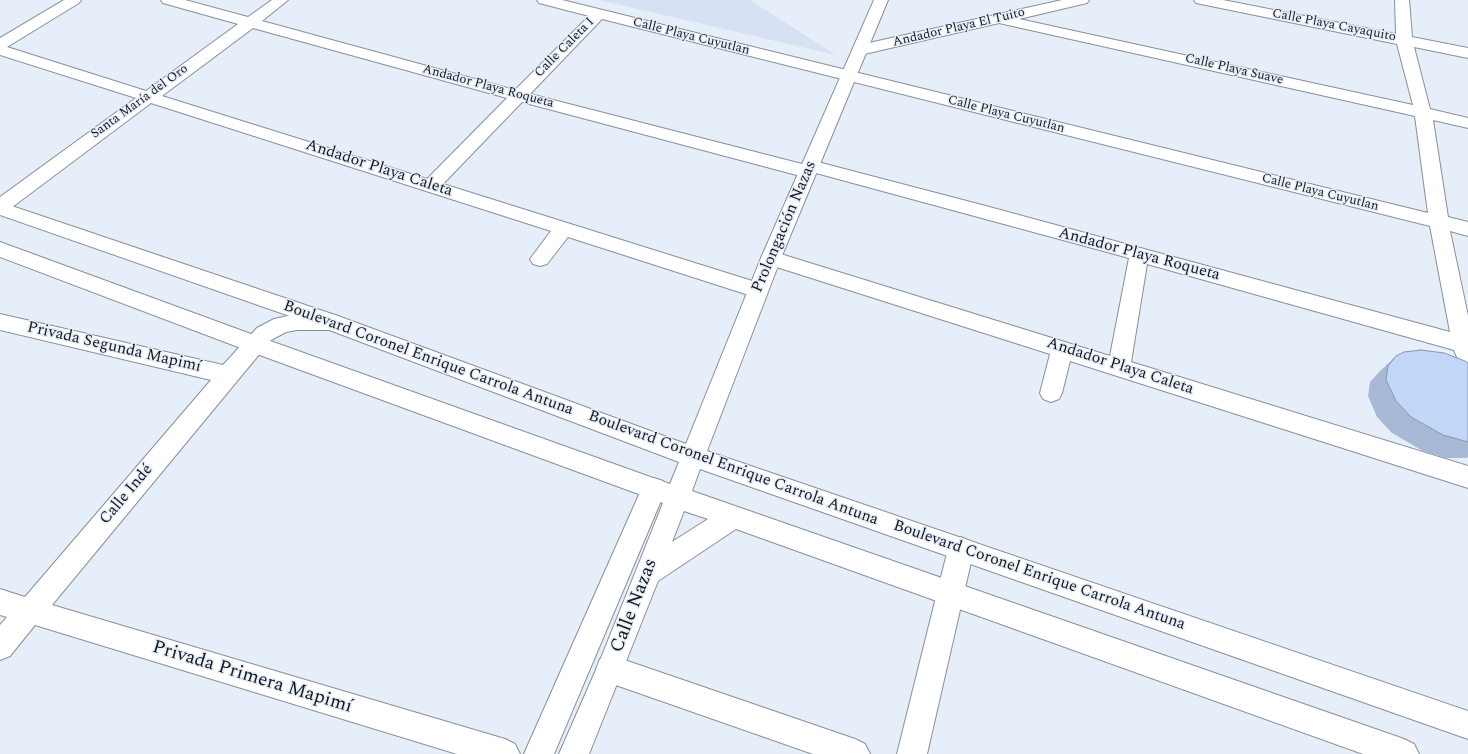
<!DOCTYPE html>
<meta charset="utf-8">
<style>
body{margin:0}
canvas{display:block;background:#e6eef9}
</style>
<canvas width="1468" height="754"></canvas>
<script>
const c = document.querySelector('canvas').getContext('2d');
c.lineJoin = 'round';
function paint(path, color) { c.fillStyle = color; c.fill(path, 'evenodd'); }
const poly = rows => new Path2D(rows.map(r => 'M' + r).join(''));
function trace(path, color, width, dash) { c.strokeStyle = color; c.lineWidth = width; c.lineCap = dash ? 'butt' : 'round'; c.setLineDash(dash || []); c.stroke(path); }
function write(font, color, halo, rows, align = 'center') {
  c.font = font + ' Spectral,serif'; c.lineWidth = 3; c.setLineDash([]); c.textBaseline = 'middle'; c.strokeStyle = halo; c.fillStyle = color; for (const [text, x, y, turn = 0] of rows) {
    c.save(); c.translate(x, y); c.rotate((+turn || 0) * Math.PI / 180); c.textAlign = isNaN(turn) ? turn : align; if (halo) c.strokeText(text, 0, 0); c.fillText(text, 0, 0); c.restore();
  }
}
paint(poly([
 [599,0,750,0,836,55]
]), '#d6e1f3');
const minor = poly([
 [64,0,81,0,79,3,7,47,146,91,238,24,163,3,161,0,185,0,248,17,272,0,288,0,262,21,515,90,589,16,539,3,537,0,562,0,1428,213,1415,116,999,23,860,55,854,53,852,50,854,47,860,45,1062,0,1089,0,1087,3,1019,19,1413,105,1397,44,1201,4,1196,3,1194,0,1223,0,1396,34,1395,0,1409,0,1412,37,1468,48,1468,58,1414,47,1430,109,1468,118,1468,128,1433,120,1448,217,1468,222,1468,236,1450,231,1468,316,1468,364,1459,362,1454,350,1147,264,1131,362,1468,466,1468,488,1070,361,1062,393,1059,399,1051,402,1043,399,1040,393,1050,354,764,263,761,258,764,253,771,251,1110,356,1129,258,816,173,814,176,808,178,522,102,443,184,765,285,768,290,765,295,758,298,568,237,547,264,540,266,533,264,530,259,551,231,151,103,7,211,0,212,0,197,136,98,0,55,0,38,64,0],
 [602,19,1430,226,1450,332,982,205,810,160,804,162,802,164,530,94,602,19],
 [253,28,507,98,427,179,162,96,253,28],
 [0,314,223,365,257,328,274,319,297,314,331,314,338,316,341,322,338,328,331,330,297,330,286,332,271,340,52,605,505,739,515,744,520,754,457,754,35,625,10,656,0,660,0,625,7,617,0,615,0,589,25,597,211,380,0,330,0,314],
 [654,478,663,481,666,489,554,754,524,754,645,481,654,478],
 [961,537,970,541,974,549,927,754,897,754,948,549,952,541,961,537],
 [610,655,855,739,865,744,870,754,813,754,610,683,600,679,596,669,600,659,610,655]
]);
const major = poly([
 [874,0,888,0,781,258,707,451,1468,711,1468,739,700,469,692,491,1404,739,1414,744,1419,754,1363,754,736,529,658,581,589,754,559,754,599,663,663,503,246,350,0,257,0,242,262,338,670,484,679,462,324,328,0,215,0,202,338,316,686,444,761,258,874,0],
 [684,511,708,519,672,542,684,511]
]);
trace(minor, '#89909a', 2);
trace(major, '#89909a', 2);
paint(minor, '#fff');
paint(major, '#fff');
paint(poly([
 [1396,356,1468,363,1468,457,1466,458,1445,458,1423,451,1392,433,1377,417,1368,396,1370,382,1379,372]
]), '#a7b9d4');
const building = poly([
 [1421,350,1444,353,1465,361,1468,363,1468,442,1443,435,1411,417,1396,401,1386,380,1388,366,1396,356,1404,352,1421,350]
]);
paint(building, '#c2d7f7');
trace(building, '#8896ad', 1);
write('13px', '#15181c', '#e6eef9', [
 ["Calle Playa Cayaquito",1334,26,11],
 ["Andador Playa El Tuito",959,28,-13],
 ["Calle Playa Cuyutlan",691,37,14],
 ["Calle Caleta I",565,48,-45],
 ["Calle Playa Suave",1234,70,13],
 ["Andador Playa Roqueta",488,87,15],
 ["Santa María del Oro",140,102,-36],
 ["Calle Playa Cuyutlan",1006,115,14],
 ["Calle Playa Cuyutlan",1320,193,14]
]);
write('16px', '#15181c', '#e6eef9', [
 ["Andador Playa Caleta",379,169,18],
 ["Prolongación Nazas",785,227,-67],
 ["Andador Playa Roqueta",1139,255,15],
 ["Privada Segunda Mapimí",114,348,13],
 ["Boulevard Coronel Enrique Carrola Antuna",428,359,20],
 ["Andador Playa Caleta",1120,367,18],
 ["Boulevard Coronel Enrique Carrola Antuna",733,469,20],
 ["Calle Indé",127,495,-50],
 ["Boulevard Coronel Enrique Carrola Antuna",1039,576,19]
]);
write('19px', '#15181c', '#e6eef9', [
 ["Calle Nazas",635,606,-69],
 ["Privada Primera Mapimí",252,678,17]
]);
</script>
